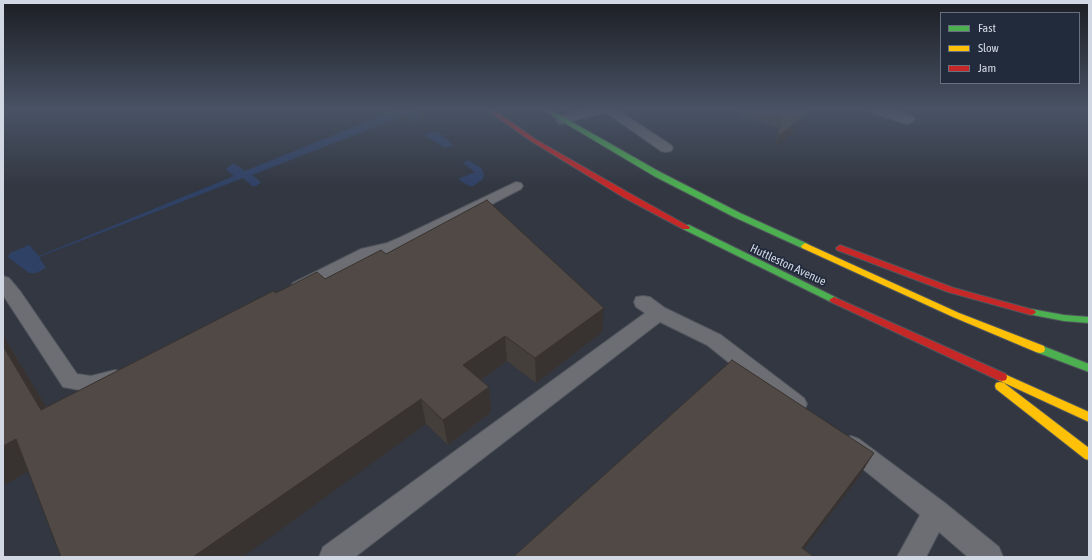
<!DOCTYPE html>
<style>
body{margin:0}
#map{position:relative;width:1092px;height:560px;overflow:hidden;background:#323741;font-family:"Asap Condensed",sans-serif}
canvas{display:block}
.frame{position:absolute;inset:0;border:4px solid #d2d8e3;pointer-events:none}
.legend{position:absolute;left:940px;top:12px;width:140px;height:72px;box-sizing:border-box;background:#222b3c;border:1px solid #68707f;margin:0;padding:5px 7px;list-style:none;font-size:12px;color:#d2d8e3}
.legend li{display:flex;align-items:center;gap:8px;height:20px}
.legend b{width:20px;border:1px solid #68707f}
</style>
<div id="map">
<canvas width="1092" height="560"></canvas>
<div class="frame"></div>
<ul class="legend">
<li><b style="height:5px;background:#4caf50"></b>Fast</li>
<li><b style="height:5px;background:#ffc107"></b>Slow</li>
<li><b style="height:5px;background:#c62828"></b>Jam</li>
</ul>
</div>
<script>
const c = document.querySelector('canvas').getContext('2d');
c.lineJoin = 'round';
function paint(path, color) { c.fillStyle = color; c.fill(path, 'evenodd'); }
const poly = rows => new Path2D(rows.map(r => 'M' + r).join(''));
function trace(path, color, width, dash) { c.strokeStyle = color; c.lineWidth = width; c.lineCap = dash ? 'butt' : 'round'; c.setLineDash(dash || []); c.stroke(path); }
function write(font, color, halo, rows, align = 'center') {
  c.font = font + ' "Asap Condensed",sans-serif'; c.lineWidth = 3.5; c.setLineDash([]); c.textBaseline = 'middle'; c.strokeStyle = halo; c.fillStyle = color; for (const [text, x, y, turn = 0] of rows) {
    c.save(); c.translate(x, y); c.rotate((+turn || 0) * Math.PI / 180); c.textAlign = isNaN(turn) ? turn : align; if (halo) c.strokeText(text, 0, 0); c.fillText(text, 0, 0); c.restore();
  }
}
paint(poly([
 [395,110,412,110,421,119,415,121,406,115,252,175,261,182,257,186,252,186,243,178,39,257,46,268,36,273,29,273,8,257,10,253,29,245,39,256,234,176,226,169,232,164,235,164,245,171],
 [429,132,438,132,452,144,452,146,445,148,424,135],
 [467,161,470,161,481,168,484,173,483,179,473,186,469,186,458,179,475,172,463,163]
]), '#304166');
const lane = poly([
 [583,110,618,110,671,145,673,148,671,151,666,152,661,151,604,111,602,113,562,124,558,123,556,120,558,117,583,110],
 [516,182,521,183,523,186,521,189,413,245,398,251,373,257,305,291,299,293,293,291,290,287,293,283,361,249,387,243,401,237,516,182],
 [3,276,9,278,20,291,77,374,91,376,115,370,123,372,126,378,123,384,91,392,63,387,3,295,3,276],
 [643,296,650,297,665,308,721,335,804,398,807,404,804,410,796,413,788,410,707,345,660,322,355,557,319,557,323,547,645,313,636,307,634,302,636,297,643,296],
 [851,436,859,439,945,503,999,547,1003,557,968,557,939,532,926,557,897,557,920,515,843,453,839,446,843,439,851,436]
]);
const street = poly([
 [870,110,894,110,912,116,915,119,912,122,907,124,872,113,870,110]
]);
const fast = poly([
 [543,110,551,110,660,172,740,213,808,244,809,246,805,249,802,248,734,217,654,176,543,110],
 [683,225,689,225,837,298,839,300,837,302,831,302,683,229,682,227,683,225],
 [1031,309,1064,315,1089,317,1089,323,1064,321,1028,314,1026,312,1028,310,1031,309],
 [1040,345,1089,364,1089,372,1036,352,1035,349,1036,346,1040,345]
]);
const slow = poly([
 [805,243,959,313,1044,346,1045,349,1044,352,1040,353,1036,352,953,317,802,248,801,246,805,243],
 [1002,373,1089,412,1089,422,998,380,997,377,998,374,1002,373],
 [1000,382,1004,383,1089,448,1089,460,1085,459,996,389,995,386,996,383,1000,382]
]);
const jam = poly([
 [487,110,494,110,535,139,629,193,690,227,689,229,683,229,623,197,531,141,487,110],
 [840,245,954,288,1034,310,1036,312,1034,314,1031,315,948,292,837,250,836,248,840,245],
 [834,297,1006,374,1007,377,1006,380,1002,381,998,380,831,302,829,300,834,297]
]);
trace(lane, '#50555d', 2);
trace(street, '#50555d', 2);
trace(fast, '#50555d', 2);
trace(slow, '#50555d', 2);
trace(jam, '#50555d', 2);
paint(lane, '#6d6e73');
paint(street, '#6d6e73');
paint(fast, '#4caf50');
paint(slow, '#ffc107');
paint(jam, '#c62828');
paint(poly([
 [738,110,819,110,775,148,778,128,737,115],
 [386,254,602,332,536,383,507,361,480,380,489,387,491,412,448,445,426,424,28,471,3,486,3,335,46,407,276,293,325,279]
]), '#453f3b');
paint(poly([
 [810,110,819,110,775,148,778,137],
 [604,308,602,332,536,383,535,358],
 [3,335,63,435,41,410,3,346],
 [505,336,507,361,466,390,463,365],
 [489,387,491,412,448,445,443,420],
 [421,399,426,424,243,557,193,557],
 [16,439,40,464,3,486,3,446],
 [874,453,859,477,798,557,802,548]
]), '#383330');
const building = poly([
 [759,110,810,110,778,137,781,117,759,110],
 [487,200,604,308,535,358,505,336,463,365,489,387,443,420,421,399,193,557,61,557,16,439,3,446,3,346,41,410,273,291,276,293,317,272,325,279,381,250,386,254,487,200],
 [732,360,874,453,802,548,814,557,513,557,732,360]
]);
paint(building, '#504945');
trace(building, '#383330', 1);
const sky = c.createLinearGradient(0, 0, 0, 189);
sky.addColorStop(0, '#1c1e24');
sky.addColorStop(0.58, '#495365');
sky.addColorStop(1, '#49536500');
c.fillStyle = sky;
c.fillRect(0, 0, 1092, 189);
write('12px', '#d2d8e3', '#222b3c', [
 ["Huttleston Avenue",788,265,25]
]);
</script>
